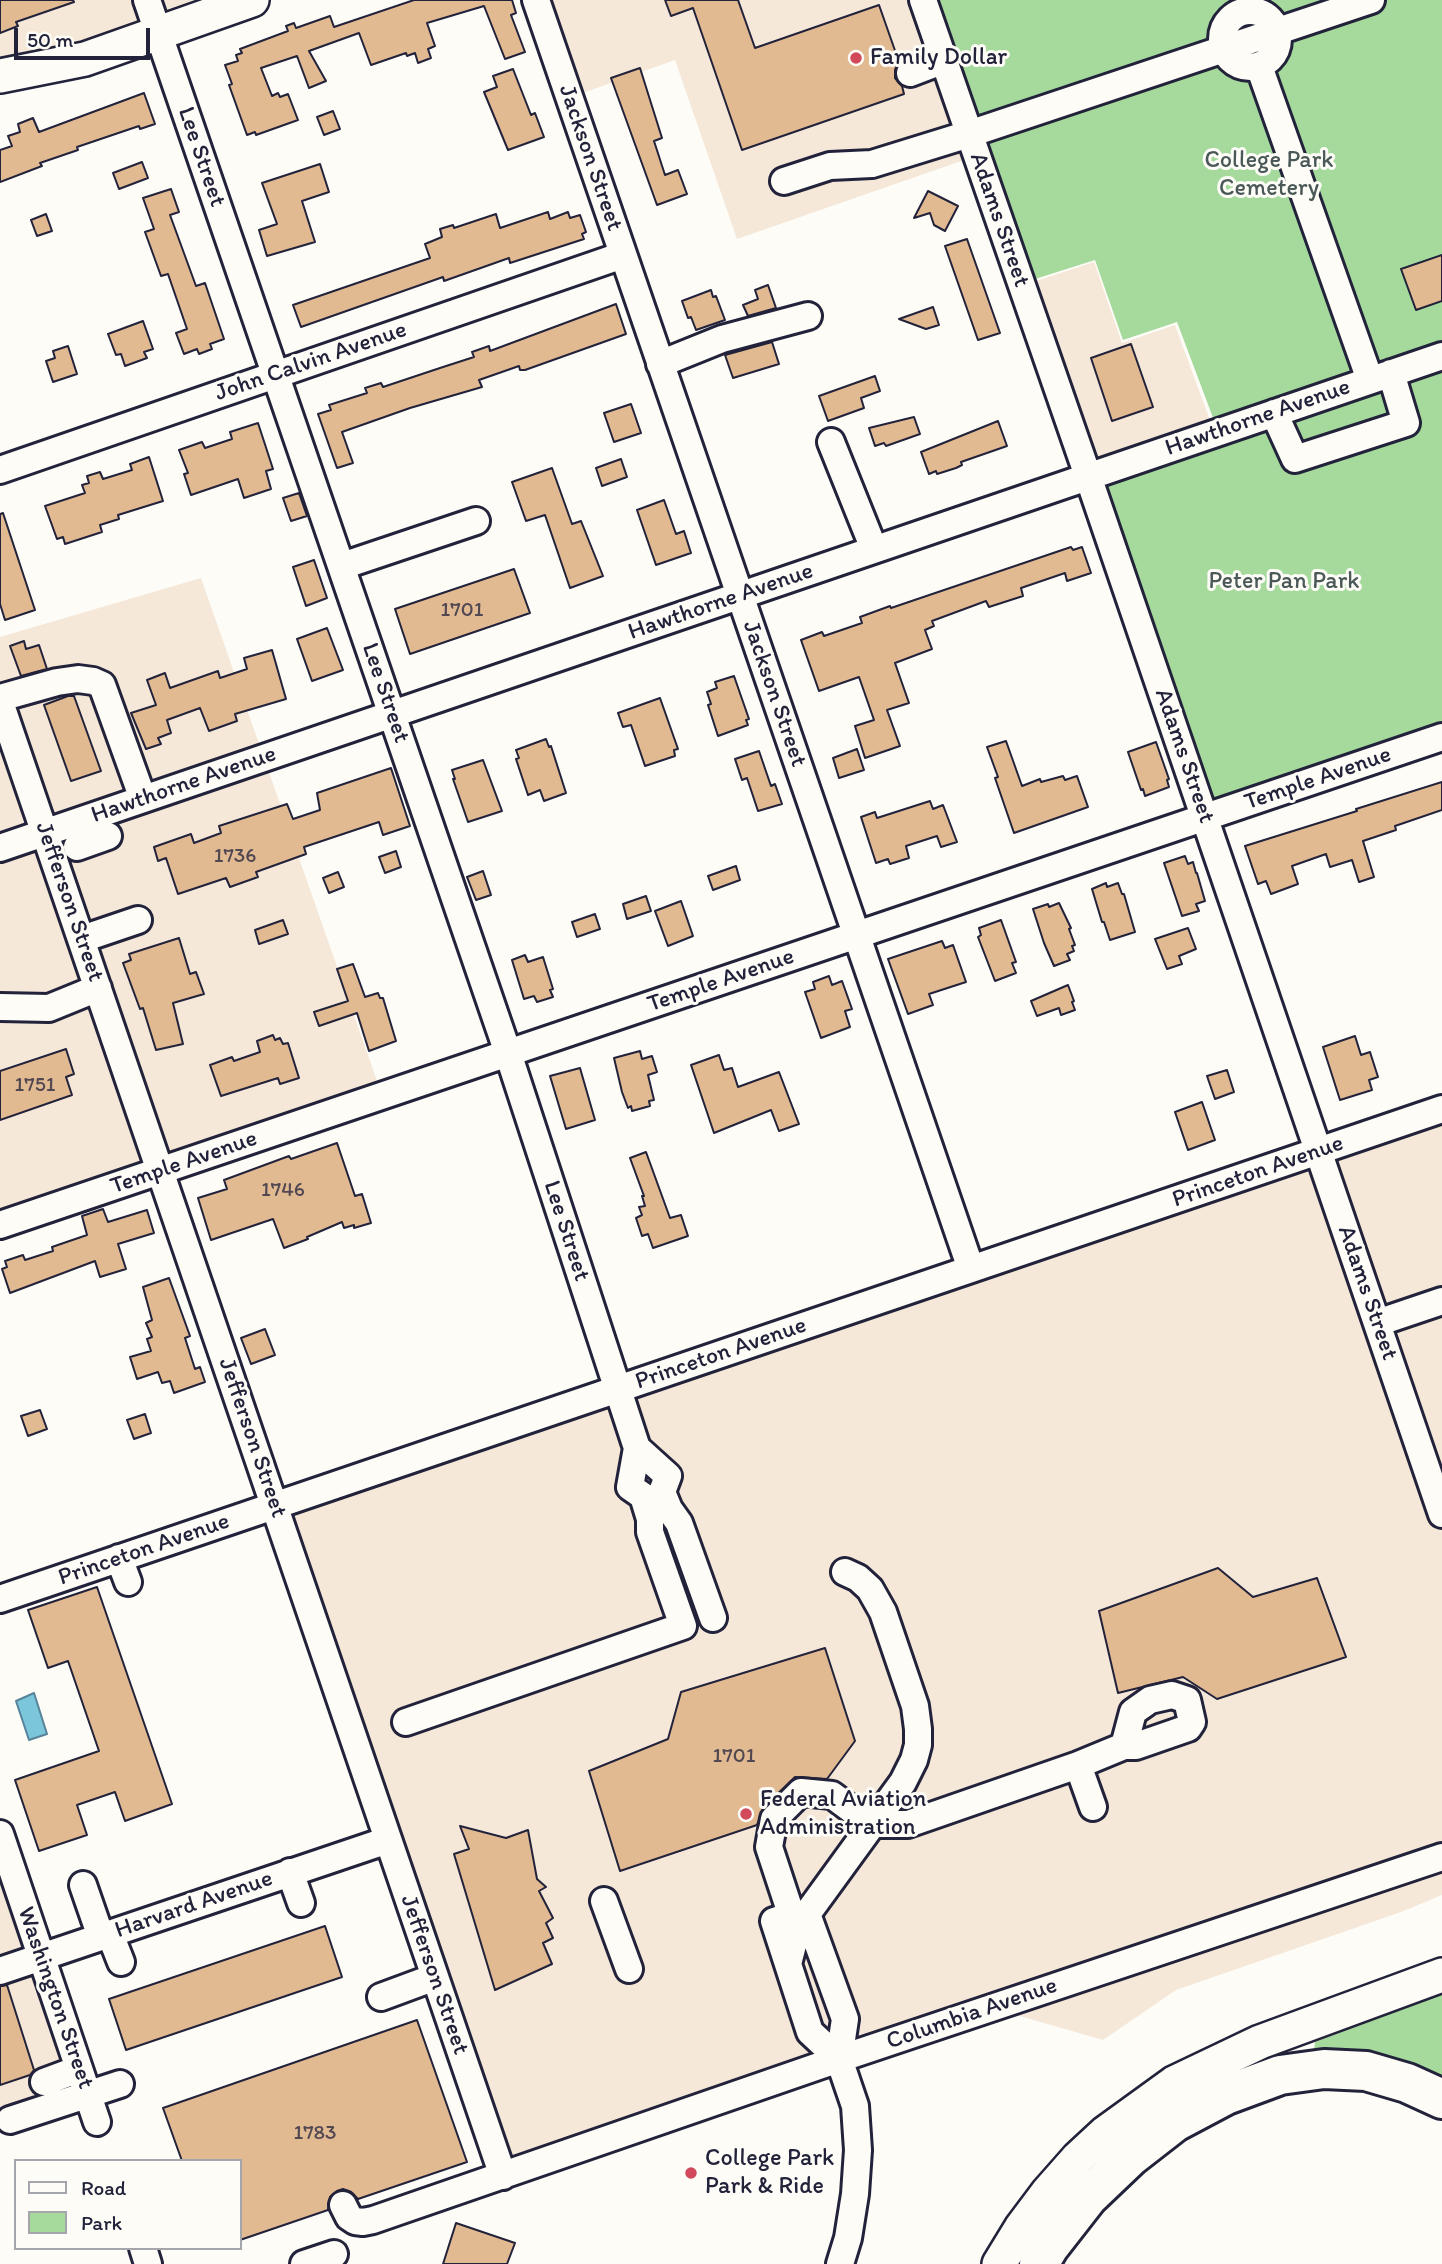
<!DOCTYPE html>
<style>
body{margin:0}
#map{position:relative;width:1442px;height:2264px;overflow:hidden;background:#fdfcf7;font-family:Itim,sans-serif}
canvas{display:block}
.legend{position:absolute;left:14px;top:2159px;width:228px;height:91px;box-sizing:border-box;background:#fdfcf7;border:2px solid #a5a5ac;margin:0;padding:9px 12px;list-style:none;font-size:21px;color:#22223b}
.legend li{display:flex;align-items:center;gap:14px;height:35px}
.legend b{width:35px;border:2px solid #a5a5ac}
.scale{position:absolute;left:14px;top:28px;width:136px;height:32px;box-sizing:border-box;border:4px solid #22223b;border-top:0;padding-left:9px;font-size:21px;line-height:24px;white-space:nowrap;color:#22223b;-webkit-text-stroke:5px #fdfcf7;paint-order:stroke}
</style>
<div id="map">
<canvas width="1442" height="2264"></canvas>
<ul class="legend">
<li><b style="height:9px;background:#fdfcf7"></b>Road</li>
<li><b style="height:19px;background:#a6da9d"></b>Park</li>
</ul>
<div class="scale">50 m</div>
</div>
<script>
const c = document.querySelector('canvas').getContext('2d');
c.lineJoin = 'round';
function paint(path, color) { c.fillStyle = color; c.fill(path, 'evenodd'); }
const poly = rows => new Path2D(rows.map(r => 'M' + r).join(''));
function trace(path, color, width, dash) { c.strokeStyle = color; c.lineWidth = width; c.lineCap = dash ? 'butt' : 'round'; c.setLineDash(dash || []); c.stroke(path); }
function write(font, color, halo, rows, align = 'center') {
  c.font = font + ' Itim,sans-serif'; c.lineWidth = 6; c.setLineDash([]); c.textBaseline = 'middle'; c.strokeStyle = halo; c.fillStyle = color; for (const [text, x, y, turn = 0] of rows) {
    c.save(); c.translate(x, y); c.rotate((+turn || 0) * Math.PI / 180); c.textAlign = isNaN(turn) ? turn : align; if (halo) c.strokeText(text, 0, 0); c.fillText(text, 0, 0); c.restore();
  }
}
paint(poly([
 [0,0,221,0,48,60,0,62],
 [546,0,915,0,967,159,737,239,675,60,577,95],
 [1094,262,1122,343,1175,325,1211,423,1080,476,1015,288],
 [201,578,383,1098,0,1231,0,637],
 [1442,1122,1442,1895,1401,1912,1176,1990,1103,2040,964,2000,503,2173,286,1513],
 [0,1862,70,2096,0,2127]
]), '#f5e8d9');
paint(poly([
 [935,0,1442,0,1442,345,1215,423,1177,322,1123,340,1095,260,1032,280],
 [1442,359,1442,734,1202,825,1080,476],
 [1442,1993,1442,2089,1300,2057,1314,2051,1315,2042]
]), '#a6da9d');
const water = poly([
 [34,1693,47,1734,29,1740,16,1701,34,1693]
]);
paint(water, '#7bc6db');
trace(water, '#57849b', 2);
const building = poly([
 [0,0,73,0,74,2,16,22,18,26,0,33,0,0],
 [414,0,512,0,516,13,511,15,525,52,505,59,484,6,427,23,435,46,428,49,431,58,418,63,415,53,407,56,406,53,371,65,359,33,309,51,326,81,309,88,297,56,261,68,272,96,278,93,280,97,288,94,298,120,256,135,255,132,247,135,229,85,232,84,225,65,238,61,236,55,242,53,240,49,288,31,286,26,294,23,296,28,330,16,334,27,414,0],
 [665,0,738,0,755,48,879,5,899,62,895,70,895,78,902,86,904,94,742,150,693,8,671,16,665,0],
 [640,68,662,138,654,141,665,175,678,170,687,194,657,205,611,78,640,68],
 [513,69,531,115,535,113,544,137,508,150,484,92,497,87,493,76,513,69],
 [144,93,155,124,140,129,139,126,77,147,78,150,40,163,42,166,0,182,0,150,12,146,8,136,20,132,18,124,33,118,39,132,144,93],
 [333,111,340,129,324,135,317,117,333,111],
 [142,162,148,178,119,189,113,173,142,162],
 [320,164,329,192,302,201,315,242,267,256,259,230,277,224,262,183,320,164],
 [171,189,179,212,170,215,196,286,205,283,224,339,210,344,212,349,199,354,197,349,184,354,176,333,187,329,168,274,161,276,145,232,154,229,143,198,171,189],
 [928,191,958,206,945,231,934,225,930,213,914,218,928,191],
 [548,212,550,219,568,212,570,218,580,215,586,232,582,234,584,239,510,263,509,258,444,281,443,277,301,327,293,305,430,258,425,244,442,237,440,229,453,225,454,228,496,214,500,228,548,212],
 [46,214,52,231,37,236,31,220,46,214],
 [967,239,1000,333,978,340,945,246,967,239],
 [1442,255,1442,301,1416,310,1401,269,1442,255],
 [768,285,776,308,748,316,743,305,758,299,755,290,768,285],
 [711,290,713,297,716,296,725,320,696,330,691,317,688,318,682,301,711,290],
 [616,304,626,334,525,370,520,370,519,366,479,380,482,387,410,408,342,432,353,463,337,468,318,414,331,410,329,405,367,393,365,388,381,383,383,387,440,368,474,357,472,352,489,346,490,351,616,304],
 [933,307,939,325,926,329,899,319,933,307],
 [143,321,153,349,144,352,147,358,125,366,121,354,116,355,108,334,143,321],
 [772,342,779,364,733,378,725,355,772,342],
 [1131,344,1153,407,1112,421,1091,358,1131,344],
 [68,346,77,374,53,382,46,361,55,358,53,351,68,346],
 [875,376,880,391,861,398,864,408,828,421,819,396,875,376],
 [631,404,641,433,614,442,604,413,631,404],
 [914,417,920,434,886,446,884,443,875,446,869,428,914,417],
 [998,421,1007,446,961,462,962,465,956,468,937,474,936,471,929,474,921,452,998,421],
 [258,423,273,469,266,471,271,489,244,498,238,479,191,495,184,474,188,473,179,450,202,442,205,448,232,439,230,432,258,423],
 [149,457,163,501,118,515,119,519,100,525,102,532,65,544,63,537,57,539,45,506,85,493,82,485,89,483,87,476,100,472,103,479,132,470,130,464,149,457],
 [621,459,627,477,602,486,596,468,621,459],
 [552,468,572,524,581,521,603,576,570,588,545,515,526,521,512,482,552,468],
 [299,493,307,516,291,521,283,498,299,493],
 [664,500,676,534,684,531,691,553,656,565,637,510,664,500],
 [3,513,35,610,5,620,0,604,0,514,3,513],
 [1071,547,1073,550,1082,547,1091,573,1067,581,1065,573,1021,588,1023,596,989,607,986,601,932,621,934,626,925,630,932,649,895,663,909,703,887,710,900,746,865,758,855,726,874,720,859,677,819,691,801,640,822,632,824,636,862,623,860,617,890,606,891,608,1071,547],
 [314,560,327,598,306,606,293,567,314,560],
 [514,569,530,613,410,654,395,609,514,569],
 [327,628,343,670,312,681,297,639,327,628],
 [24,641,26,649,39,645,47,669,21,676,10,646,24,641],
 [272,650,286,699,235,714,237,721,209,731,200,708,167,720,171,733,158,738,161,744,146,749,131,713,156,705,147,680,165,673,170,688,218,671,220,678,247,669,244,658,272,650],
 [734,676,749,719,746,720,748,725,718,736,708,705,711,704,707,692,717,688,715,682,734,676],
 [68,696,74,696,101,771,71,781,44,705,68,696],
 [660,698,678,749,674,750,675,756,645,766,631,725,623,727,618,713,660,698],
 [546,739,549,747,551,746,566,793,544,801,540,790,528,795,516,759,519,758,516,750,546,739],
 [1006,741,1022,786,1040,779,1041,782,1063,776,1065,780,1077,776,1088,807,1014,833,995,778,998,777,987,747,1006,741],
 [1156,742,1169,779,1167,780,1169,787,1145,796,1143,789,1141,790,1128,752,1156,742],
 [857,749,864,770,839,778,833,758,857,749],
 [759,751,771,786,775,784,782,804,758,811,747,778,742,780,735,759,759,751],
 [483,760,502,811,468,822,453,779,455,779,452,770,483,760],
 [391,768,410,826,383,835,379,822,304,847,306,854,256,872,258,877,230,887,226,878,178,894,166,858,158,861,154,847,191,834,194,843,221,833,219,826,287,804,293,819,320,810,317,793,391,768],
 [1442,782,1442,810,1395,826,1396,830,1363,841,1374,877,1359,882,1352,860,1330,867,1326,854,1292,866,1298,884,1271,894,1266,881,1258,884,1245,846,1357,811,1356,809,1442,782],
 [930,801,933,809,943,805,957,842,941,847,937,836,906,846,909,858,890,864,888,859,876,863,861,817,875,812,877,818,930,801],
 [396,851,401,867,385,873,379,857,396,851],
 [1185,856,1188,864,1193,862,1196,873,1197,873,1205,901,1196,904,1199,911,1182,916,1164,863,1185,856],
 [736,866,740,880,713,890,708,876,736,866],
 [483,871,491,895,476,900,467,877,483,871],
 [338,872,344,887,329,893,323,878,338,872],
 [1106,883,1107,887,1118,883,1122,894,1124,894,1135,932,1110,940,1104,922,1102,922,1092,889,1106,883],
 [646,896,651,911,627,919,623,904,646,896],
 [681,901,693,936,668,946,655,911,681,901],
 [1059,903,1071,928,1069,929,1075,945,1072,946,1074,951,1067,954,1070,960,1054,966,1044,943,1033,909,1048,904,1049,907,1059,903],
 [595,914,600,929,577,937,572,922,595,914],
 [283,920,288,934,259,944,255,930,283,920],
 [1001,920,1016,962,1012,963,1016,973,995,981,978,937,981,935,979,928,1001,920],
 [1188,928,1196,949,1179,956,1182,964,1167,969,1155,939,1188,928],
 [179,938,190,974,196,972,204,994,173,1003,183,1044,156,1050,143,1008,140,1009,123,963,131,960,129,954,179,938],
 [942,941,945,948,953,945,966,982,929,994,933,1005,908,1014,888,959,942,941],
 [525,955,528,962,543,957,553,989,550,990,553,997,537,1002,534,996,524,999,512,960,525,955],
 [353,964,365,997,378,993,380,998,383,998,396,1041,369,1051,357,1013,319,1026,314,1012,348,1001,337,969,353,964],
 [829,976,832,985,842,981,852,1009,845,1011,850,1027,821,1038,805,992,815,989,813,982,829,976],
 [1068,985,1074,1001,1072,1002,1075,1010,1061,1015,1059,1008,1037,1016,1031,1001,1068,985],
 [273,1035,275,1040,280,1038,283,1044,288,1043,299,1078,280,1084,278,1078,221,1096,210,1065,232,1057,234,1061,260,1052,257,1041,273,1035],
 [1355,1036,1361,1055,1370,1052,1378,1077,1369,1080,1372,1090,1340,1100,1323,1047,1355,1036],
 [66,1049,74,1074,66,1077,72,1095,0,1120,0,1071,66,1049],
 [640,1051,642,1059,652,1056,657,1072,648,1075,654,1100,649,1101,650,1106,632,1111,631,1106,628,1108,622,1092,614,1058,640,1051],
 [719,1055,724,1070,732,1068,738,1087,779,1072,799,1124,779,1131,771,1110,714,1133,691,1065,719,1055],
 [580,1068,595,1120,566,1129,550,1076,580,1068],
 [1227,1070,1234,1092,1215,1099,1207,1076,1227,1070],
 [1202,1102,1215,1140,1188,1150,1175,1112,1202,1102],
 [337,1143,355,1196,362,1194,371,1223,354,1228,354,1225,344,1228,342,1222,307,1237,308,1239,284,1248,273,1219,211,1240,198,1198,227,1189,224,1180,289,1156,291,1159,337,1143],
 [646,1152,670,1218,681,1215,688,1236,653,1248,648,1234,642,1236,636,1218,642,1215,639,1207,645,1206,642,1196,644,1196,630,1158,646,1152],
 [103,1209,108,1222,147,1210,154,1233,118,1244,126,1269,100,1277,95,1261,10,1293,2,1269,7,1267,5,1261,23,1255,25,1260,53,1251,52,1247,87,1235,82,1216,103,1209],
 [169,1278,190,1336,185,1338,195,1369,200,1367,205,1382,174,1393,170,1381,162,1383,158,1372,137,1379,130,1357,151,1351,147,1339,152,1337,146,1323,152,1320,143,1287,169,1278],
 [265,1329,275,1355,251,1364,241,1338,265,1329],
 [40,1410,47,1429,28,1436,21,1416,40,1410],
 [145,1414,151,1433,134,1439,127,1420,145,1414],
 [1218,1568,1253,1597,1317,1578,1346,1657,1217,1699,1183,1677,1118,1693,1099,1611,1218,1568],
 [97,1587,172,1804,125,1821,115,1792,77,1805,87,1835,39,1851,15,1780,99,1751,68,1661,48,1668,28,1610,97,1587],
 [825,1648,855,1741,827,1779,795,1777,763,1808,757,1825,620,1871,589,1771,668,1739,681,1692,825,1648],
 [460,1826,506,1838,528,1830,537,1879,546,1887,539,1891,553,1918,546,1923,553,1938,543,1943,552,1964,495,1990,454,1854,469,1849,460,1826],
 [325,1926,342,1977,126,2050,109,1999,325,1926],
 [7,1985,34,2070,30,2075,0,2085,0,1986,7,1985],
 [417,2020,467,2162,358,2199,351,2192,343,2189,337,2191,330,2197,328,2210,240,2240,240,2161,182,2161,163,2108,417,2020],
 [456,2223,515,2243,507,2264,443,2264,456,2223]
]);
paint(building, '#e1ba92');
trace(building, '#22223b', 2);
const minor = poly([
 [147,0,508,1053,637,1448,668,1476,662,1492,669,1509,679,1523,713,1618],
 [536,0,971,1269],
 [923,0,1088,476,1442,1514],
 '1222 39a28 28 0 1 1 56 0a28 28 0 1 1-56 0Z',
 [1259,66,1370,380],
 [910,73,944,60],
 [784,181,830,166,872,164,969,134,1371,0],
 [660,364,722,339,808,316],
 [1274,413,1295,459,1406,423,1391,373],
 [831,442,874,549],
 [0,470,623,255],
 [342,566,476,521],
 [0,698,57,682,78,679,93,681,102,685,143,799],
 [0,702,503,2176],
 [77,847,108,836],
 [0,848,1442,356],
 [82,939,138,920],
 [0,1007,49,1008,98,988],
 [0,1225,1442,737],
 [1377,1323,1442,1301],
 [119,1558,128,1582],
 [0,1599,1442,1109],
 [406,1722,683,1626,650,1532,650,1519,643,1496,630,1487,637,1448],
 [1078,1765,1093,1807],
 [0,1834,97,2122],
 [290,1872,301,1903],
 [83,1885,101,1937],
 [604,1901,629,1969],
 [807,1914,845,2019,839,2059,855,2106,858,2150,855,2194,848,2238,840,2264],
 [807,1914,792,1915,774,1921,810,2032,839,2059],
 [797,1932,769,1847,774,1819,801,1792,832,1795,871,1824,908,1824,1078,1765,1124,1746,1133,1712,1150,1700,1172,1695,1187,1700,1192,1722,1188,1728,1136,1746,1124,1746],
 [110,1934,121,1962],
 [788,1964,794,1941,807,1914,903,1782,914,1760,918,1745,918,1729,915,1706,883,1612,870,1589,858,1578,845,1572],
 [0,1971,388,1840],
 [381,1997,435,1977],
 [44,2082,79,2069],
 [10,2120,120,2084],
 [343,2205,349,2217,355,2221,363,2222,373,2220,839,2059,1442,1857],
 [143,2248,148,2264],
 [304,2264,334,2254]
]);
const major = poly([
 [0,76,85,59,252,0],
 [999,2264,1021,2228,1048,2192,1078,2158,1105,2133,1174,2083,1260,2042,1442,1975]
]);
const highway = poly([
 [1039,2264,1049,2247,1088,2197,1130,2157,1175,2122,1226,2095,1280,2075,1324,2069,1366,2071,1407,2083,1442,2099]
]);
trace(minor, '#22223b', 32);
trace(major, '#22223b', 38);
trace(highway, '#22223b', 44);
trace(minor, '#fdfcf7', 26);
trace(major, '#fdfcf7', 33);
trace(highway, '#fdfcf7', 38);
for (const [x, y, r, color] of [
 [856,58,7,"#d1495b"],
 [746,1814,7,"#d1495b"],
 [691,2173,7,"#d1495b"]
]) { const dot = new Path2D(); dot.arc(x, y, r, 0, 2 * Math.PI); c.fillStyle = color; c.fill(dot); trace(dot, '#fdfcf7', 2.5); }
write('21px', '#524851', null, [
 ["1701",462,611],
 ["1736",235,857],
 ["1751",35,1086],
 ["1746",283,1191],
 ["1701",734,1757],
 ["1783",315,2134]
]);
write('24px', '#22223b', '#fdfcf7', [
 ["Family Dollar",870,58],
 ["Federal Aviation",760,1800],
 ["Administration",760,1828],
 ["College Park",705,2159],
 ["Park & Ride",705,2187]
], 'left');
write('24px', '#22223b', '#fdfcf7', [
 ["Lee Street",201,157,71],
 ["Jackson Street",590,158,71],
 ["Adams Street",999,220,71],
 ["John Calvin Avenue",311,362,-19],
 ["Hawthorne Avenue",1258,418,-19],
 ["Hawthorne Avenue",721,602,-19],
 ["Lee Street",385,693,71],
 ["Jackson Street",774,694,71],
 ["Adams Street",1184,756,71],
 ["Temple Avenue",1318,779,-19],
 ["Hawthorne Avenue",184,785,-19],
 ["Jefferson Street",69,902,71],
 ["Temple Avenue",721,981,-19],
 ["Temple Avenue",184,1163,-19],
 ["Princeton Avenue",1258,1172,-19],
 ["Lee Street",566,1231,72],
 ["Adams Street",1367,1293,71],
 ["Princeton Avenue",721,1354,-19],
 ["Jefferson Street",252,1438,71],
 ["Princeton Avenue",144,1550,-19],
 ["Harvard Avenue",194,1905,-19],
 ["Jefferson Street",434,1975,71],
 ["Washington Street",55,1998,71],
 ["Columbia Avenue",972,2014,-19]
]);
write('24px', '#4a5958', '#fdfcf7', [
 ["College Park",1269,161],
 ["Cemetery",1269,189],
 ["Peter Pan Park",1284,582]
]);
</script>
